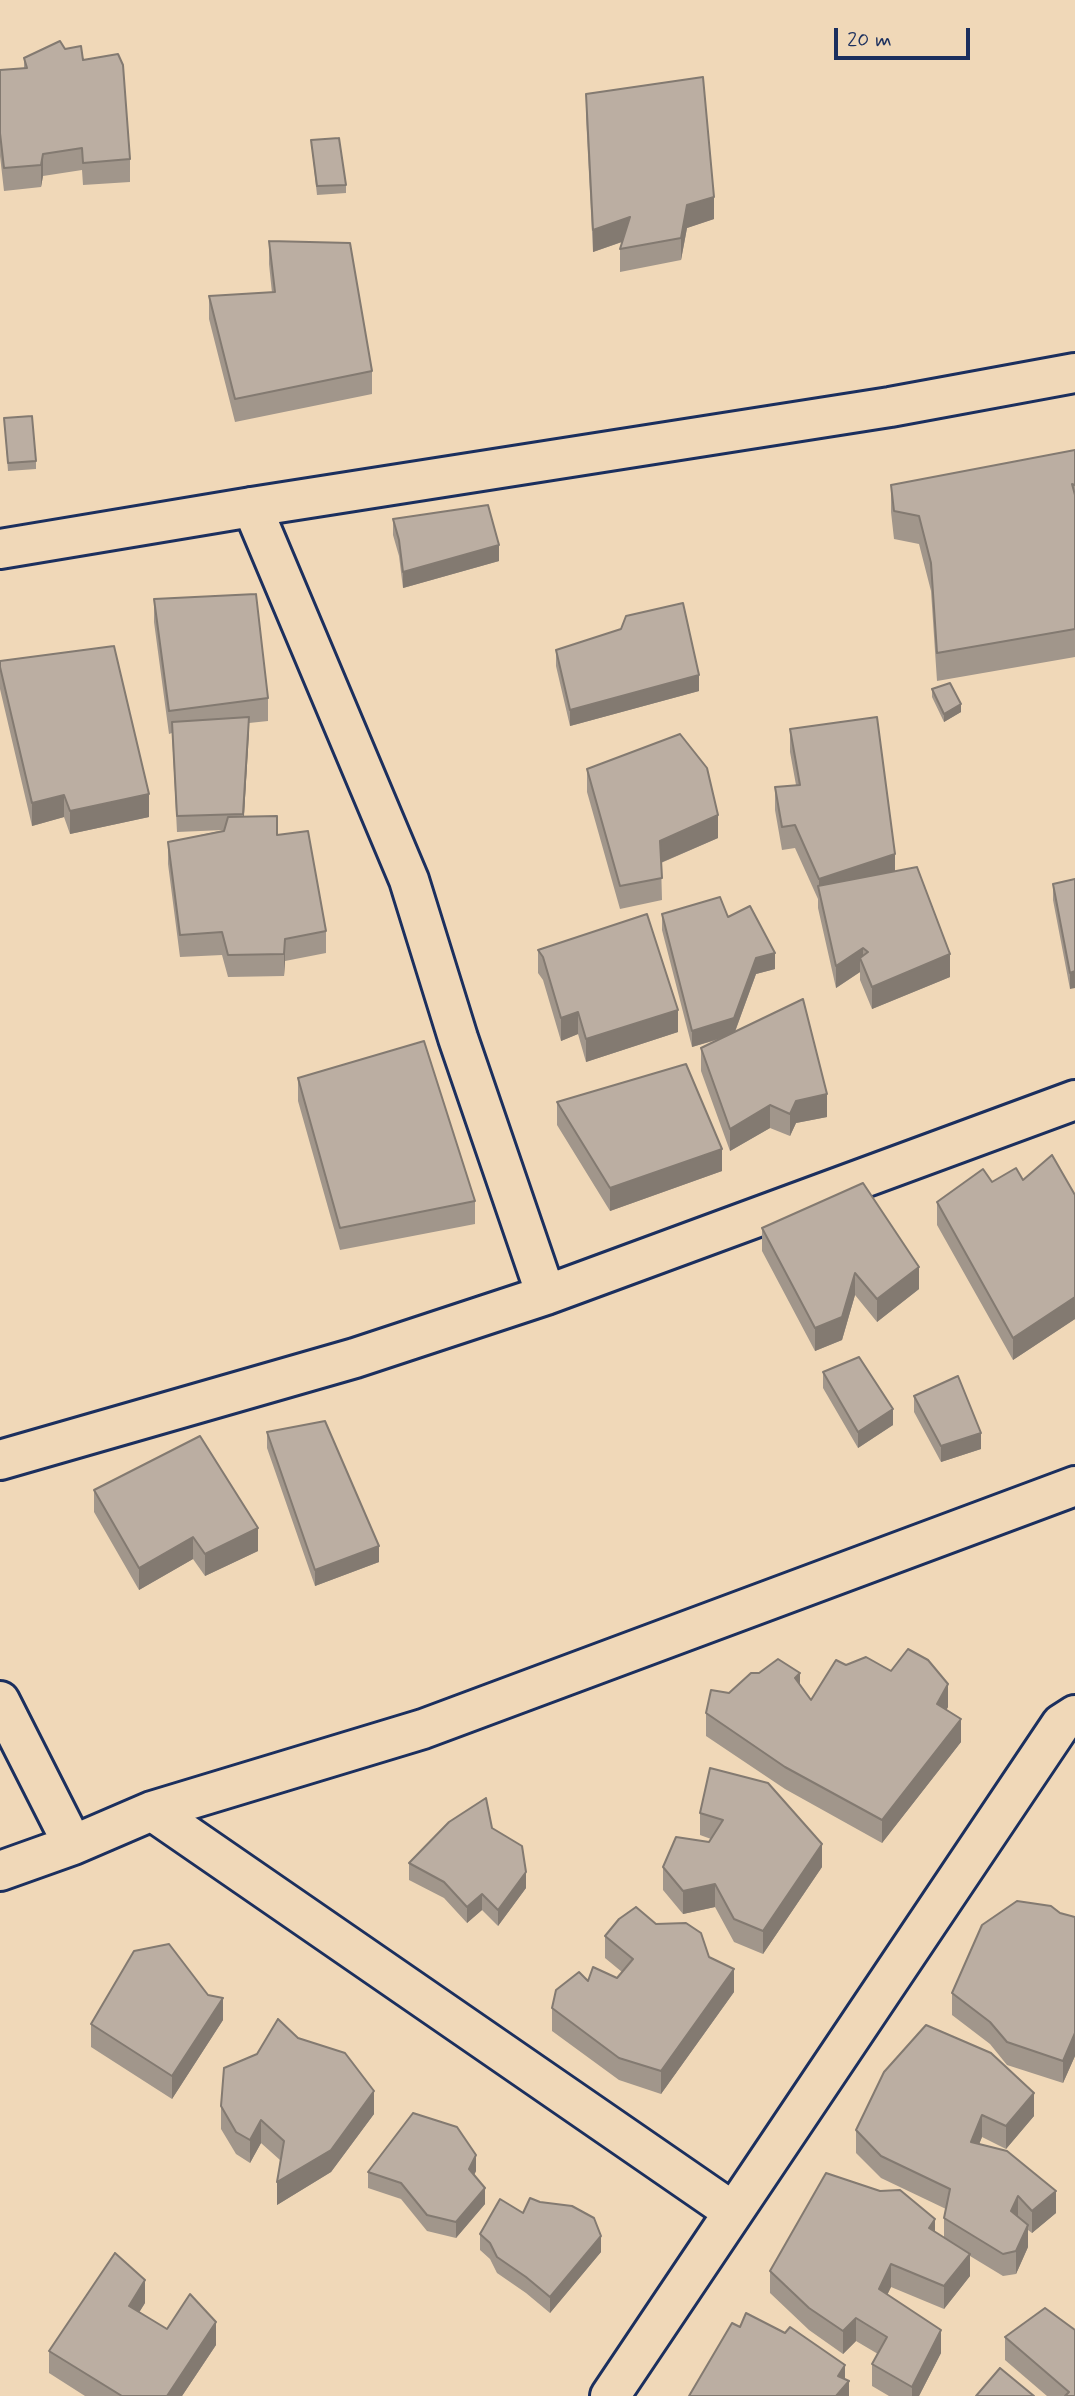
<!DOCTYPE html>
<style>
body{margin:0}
#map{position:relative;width:1075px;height:2396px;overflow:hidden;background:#f0d8b8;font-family:Mynerve,sans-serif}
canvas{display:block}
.scale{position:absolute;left:834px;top:28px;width:136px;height:32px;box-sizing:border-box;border:4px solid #1b2f5e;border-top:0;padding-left:9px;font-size:21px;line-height:24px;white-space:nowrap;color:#1b2f5e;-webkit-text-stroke:5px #f0d8b8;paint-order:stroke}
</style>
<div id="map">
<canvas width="1075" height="2396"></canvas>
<div class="scale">20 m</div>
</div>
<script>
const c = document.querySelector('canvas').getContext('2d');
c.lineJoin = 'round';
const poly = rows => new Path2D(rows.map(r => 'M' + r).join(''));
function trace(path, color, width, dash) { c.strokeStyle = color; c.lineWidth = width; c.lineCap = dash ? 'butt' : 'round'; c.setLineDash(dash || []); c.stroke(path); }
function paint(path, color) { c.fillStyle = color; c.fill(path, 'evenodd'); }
const minor = poly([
 [252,507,409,880,458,1038,546,1295],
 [0,1460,355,1358,546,1295,1075,1100],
 [0,1701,73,1845],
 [152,1811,732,2211],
 [0,1871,73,1845,152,1811,423,1729,1075,1486],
 [610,2396,1061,1724,1075,1715]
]);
const tertiary = poly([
 [0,549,252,507,890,407,1075,373]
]);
trace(minor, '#1b2f5e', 44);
trace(tertiary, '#1b2f5e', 44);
trace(minor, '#f0d8b8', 38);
trace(tertiary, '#f0d8b8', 38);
paint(poly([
 [65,49,83,60,130,159,130,182,83,185,82,170,43,176,41,187,4,191,0,156,0,70,24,68,24,58],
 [586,94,714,219,687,228,681,260,620,272,620,249,622,242,593,252,586,116],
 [311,140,346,185,346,193,317,195],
 [269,241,372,371,372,394,235,422,209,319,209,296,272,293,269,264],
 [4,418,36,461,36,469,8,471],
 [1075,450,1075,657,937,681,931,591,919,544,894,539,891,512,891,485],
 [393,519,499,561,403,588,399,556,393,535],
 [154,599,268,698,268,721,249,723,244,817,277,835,326,931,326,953,285,961,284,976,228,977,222,955,180,957,168,864,168,842,224,830,177,832,172,733,169,734,154,622],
 [621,629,699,691,570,726,556,666,556,650],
 [0,661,149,817,70,834,64,817,32,826,0,689],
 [932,689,961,712,944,722,932,697],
 [790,729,895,871,950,977,872,1009,860,980,860,972,836,988,818,908,818,899,795,848,782,850,775,810,775,787,796,785,790,752],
 [587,769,718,838,661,863,662,900,620,909,587,792],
 [1075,879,1070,989,1053,900,1053,884],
 [662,914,728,917,775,969,756,974,735,1032,827,1117,796,1123,790,1136,770,1128,730,1151,701,1071,701,1048,720,1039,692,1047,662,930],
 [538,950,678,1032,586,1062,578,1034,561,1041,543,980,538,973],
 [298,1078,475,1201,475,1224,340,1250,298,1101],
 [557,1102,722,1171,610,1211,557,1125],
 [1023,1180,1075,1195,1075,1319,1013,1360,937,1225,937,1202,992,1182],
 [762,1228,919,1289,877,1322,855,1295,842,1340,815,1351,762,1251],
 [823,1372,893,1425,858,1448,823,1388],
 [914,1396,981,1449,941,1462,914,1412],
 [267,1432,379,1562,315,1586,267,1448],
 [94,1490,258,1551,205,1576,193,1559,139,1590,94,1512],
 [846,1665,948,1707,946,1710,961,1742,882,1843,785,1789,706,1736,706,1713,729,1693,800,1685,811,1700],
 [710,1768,822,1867,763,1954,734,1942,715,1907,683,1914,663,1890,663,1867,709,1842,711,1839,700,1835,700,1813],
 [492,1828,526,1888,498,1926,482,1910,467,1923,444,1898,409,1880,409,1863],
 [1060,1913,1075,1917,1075,2056,1063,2083,1007,2065,990,2044,952,2015,952,1993],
 [656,1924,709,1957,734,1992,661,2094,619,2080,552,2031,552,2008,588,1981,617,1978,622,1972,605,1958,605,1936],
 [223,2020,172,2099,91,2047,91,2024],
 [257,2054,374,2114,331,2172,277,2205,280,2160,261,2143,250,2163,236,2154,221,2129,221,2106],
 [884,2072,1034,2116,1006,2149,982,2137,979,2144,1056,2213,1032,2233,1028,2230,1028,2247,1016,2274,1003,2276,970,2256,970,2276,944,2309,891,2287,887,2295,941,2353,919,2396,889,2396,872,2386,872,2364,878,2354,856,2341,843,2354,809,2330,770,2293,770,2271,935,2232,944,2238,944,2218,946,2209,881,2178,856,2153,856,2130],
 [476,2171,474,2175,485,2204,456,2238,427,2231,401,2199,368,2188,368,2172],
 [523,2213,601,2252,550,2313,526,2293,497,2273,490,2259,480,2250,480,2234],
 [145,2303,139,2312,167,2329,216,2345,182,2396,85,2396,49,2373,49,2351],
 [1005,2337,1075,2396,1047,2396,1005,2360]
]), '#a1968b');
paint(poly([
 [43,154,43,176,41,187,41,165],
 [714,197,714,219,687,228,681,260,681,238,687,205],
 [630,217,630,239,593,252,593,230],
 [499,545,499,561,403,588,403,572],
 [699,675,699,691,570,726,570,710],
 [961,704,961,712,944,722,944,714],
 [249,717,249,733,243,830,243,814],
 [149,794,149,817,70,834,70,811],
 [64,795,64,817,32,826,32,803],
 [718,815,718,838,660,863,660,841],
 [895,854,895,876,819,891,819,879],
 [285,939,285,961,284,976,284,954],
 [863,948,863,964,860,958,860,972,836,988,836,966],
 [775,953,775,969,756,974,734,1034,692,1047,692,1031,756,958],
 [950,954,950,977,872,1009,872,987],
 [1075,971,1075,988,1070,989,1070,973],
 [678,1010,678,1032,586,1062,586,1039],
 [578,1012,578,1034,561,1041,561,1018],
 [827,1094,827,1117,796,1123,790,1136,790,1114,796,1101],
 [770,1105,770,1128,730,1151,730,1129],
 [722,1149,722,1171,610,1211,610,1188],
 [919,1267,919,1289,877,1322,877,1299],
 [855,1273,855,1295,842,1340,815,1351,815,1328],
 [1075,1297,1075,1319,1013,1360,1013,1338],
 [893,1409,893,1425,858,1448,858,1432],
 [981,1433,981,1449,941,1462,941,1446],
 [258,1528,258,1551,205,1576,205,1554],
 [193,1537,193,1559,139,1590,139,1568],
 [379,1546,379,1562,315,1586,315,1570],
 [800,1673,800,1696,795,1678],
 [948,1684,948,1707,937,1727,937,1704],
 [961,1719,961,1742,882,1843,882,1820],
 [822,1844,822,1867,763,1954,763,1931],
 [526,1872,526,1888,498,1926,498,1910],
 [715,1884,715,1907,683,1914,683,1891],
 [482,1894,482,1910,467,1923,467,1907],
 [734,1969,734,1992,661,2094,661,2071],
 [223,1998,223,2020,172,2099,172,2076],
 [1075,2033,1075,2056,1063,2083,1063,2061],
 [374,2091,374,2114,331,2172,277,2205,277,2182],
 [1034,2093,1034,2116,1006,2149,1006,2126],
 [982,2115,982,2137,971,2165,971,2142],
 [261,2120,261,2143,250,2163,250,2140],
 [476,2155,476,2171,469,2185,469,2169],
 [485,2188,485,2204,456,2238,456,2222],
 [1056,2191,1056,2213,1032,2233,1032,2211],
 [1018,2196,1018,2219,1011,2211],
 [935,2219,935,2242,929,2228],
 [1028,2225,1028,2247,1016,2274,1016,2251],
 [601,2236,601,2252,550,2313,550,2297],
 [970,2254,970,2276,944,2309,944,2286],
 [891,2264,891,2287,879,2312,879,2289],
 [145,2280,145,2303,129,2329,129,2306],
 [856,2318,856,2341,843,2354,843,2331],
 [216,2322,216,2345,182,2396,167,2396],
 [941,2330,941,2353,919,2396,912,2396,912,2387],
 [845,2365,845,2386,849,2381,849,2396,836,2396,838,2376]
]), '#837a71');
const building = poly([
 [60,41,65,49,81,46,83,60,118,54,123,65,130,159,83,163,82,148,43,154,41,165,4,168,0,133,0,70,27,68,24,58,60,41],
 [703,77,714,197,687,205,681,238,620,249,630,217,593,230,586,94,703,77],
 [339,138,346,185,317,186,311,140,339,138],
 [269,241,350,243,372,371,235,399,209,296,275,292,269,241],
 [32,416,36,461,8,463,4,418,32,416],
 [1075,450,1075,485,1072,484,1075,495,1075,629,937,653,931,563,919,516,894,511,891,485,1075,450],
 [488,505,499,545,403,572,399,540,393,519,488,505],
 [256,594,268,698,169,711,154,599,256,594],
 [683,603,699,675,570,710,556,650,621,629,626,616,683,603],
 [114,646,149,794,70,811,64,795,32,803,0,667,0,661,114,646],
 [950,683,961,704,944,714,932,689,950,683],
 [249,717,243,814,177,816,172,722,249,717],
 [877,717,895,854,819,879,795,825,782,827,775,787,800,785,790,729,877,717],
 [680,734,707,768,718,815,660,841,662,878,620,886,587,769,680,734],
 [277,816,277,835,308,831,326,931,285,939,284,954,228,955,222,932,180,935,168,842,224,831,228,817,277,816],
 [917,867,950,954,872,987,860,958,868,952,863,948,836,966,818,886,917,867],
 [1075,879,1075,971,1070,973,1053,884,1075,879],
 [720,897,728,917,750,906,775,953,756,958,734,1018,692,1031,662,914,720,897],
 [647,914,678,1010,586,1039,578,1012,561,1018,543,957,538,950,647,914],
 [803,999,827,1094,796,1101,790,1114,770,1105,730,1129,701,1048,803,999],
 [424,1041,475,1201,340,1228,298,1078,424,1041],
 [686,1064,722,1149,610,1188,557,1102,686,1064],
 [1052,1155,1075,1195,1075,1297,1013,1338,937,1202,983,1169,992,1182,1016,1168,1023,1180,1052,1155],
 [863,1183,919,1267,877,1299,855,1273,842,1317,815,1328,762,1228,863,1183],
 [859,1357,893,1409,858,1432,823,1372,859,1357],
 [958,1376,981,1433,941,1446,914,1396,958,1376],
 [325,1421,379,1546,315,1570,267,1432,325,1421],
 [200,1436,258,1528,205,1554,193,1537,139,1568,94,1490,200,1436],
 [908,1649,928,1660,948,1684,937,1704,961,1719,882,1820,785,1767,706,1713,711,1690,729,1693,751,1673,759,1673,778,1659,800,1673,795,1678,811,1700,836,1660,846,1665,866,1657,891,1671,908,1649],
 [710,1768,768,1783,822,1844,763,1931,734,1919,715,1884,683,1891,663,1867,676,1837,709,1842,723,1820,700,1813,710,1768],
 [486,1798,492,1828,522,1846,526,1872,498,1910,482,1894,467,1907,444,1882,409,1863,449,1822,486,1798],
 [1017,1901,1051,1906,1060,1913,1075,1917,1075,2033,1063,2061,1007,2042,990,2022,952,1993,982,1925,1017,1901],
 [636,1907,656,1924,686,1923,701,1933,709,1957,734,1969,661,2071,619,2058,552,2008,556,1990,579,1972,588,1981,593,1967,617,1978,633,1959,605,1936,619,1919,636,1907],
 [169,1944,208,1995,223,1998,172,2076,91,2024,134,1951,169,1944],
 [278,2019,298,2038,345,2053,374,2091,331,2150,277,2182,284,2141,261,2120,250,2140,236,2132,221,2106,224,2068,257,2054,278,2019],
 [926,2025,991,2053,1034,2093,1006,2126,982,2115,971,2142,1007,2151,1056,2191,1032,2211,1018,2196,1011,2211,1028,2225,1016,2251,1003,2254,944,2218,950,2189,881,2156,856,2130,884,2072,926,2025],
 [413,2113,457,2127,476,2155,469,2169,485,2188,456,2222,427,2215,401,2183,368,2172,413,2113],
 [826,2173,880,2191,900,2190,935,2219,929,2228,970,2254,944,2286,891,2264,879,2289,941,2330,912,2387,872,2364,887,2337,856,2318,843,2331,809,2308,770,2271,826,2173],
 [530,2198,540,2202,572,2206,594,2218,601,2236,550,2297,526,2277,497,2257,490,2243,480,2234,500,2199,523,2213,530,2198],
 [115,2253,145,2280,129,2306,167,2329,190,2294,216,2322,167,2396,122,2396,49,2351,115,2253],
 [1045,2308,1075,2330,1075,2396,1065,2396,1069,2392,1005,2337,1045,2308],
 [746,2313,785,2333,790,2327,845,2365,838,2376,849,2381,836,2396,689,2396,732,2323,740,2327,746,2313],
 [1000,2368,1034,2396,976,2396,1000,2368]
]);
paint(building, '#bbaea2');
trace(building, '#837a71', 2);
</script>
